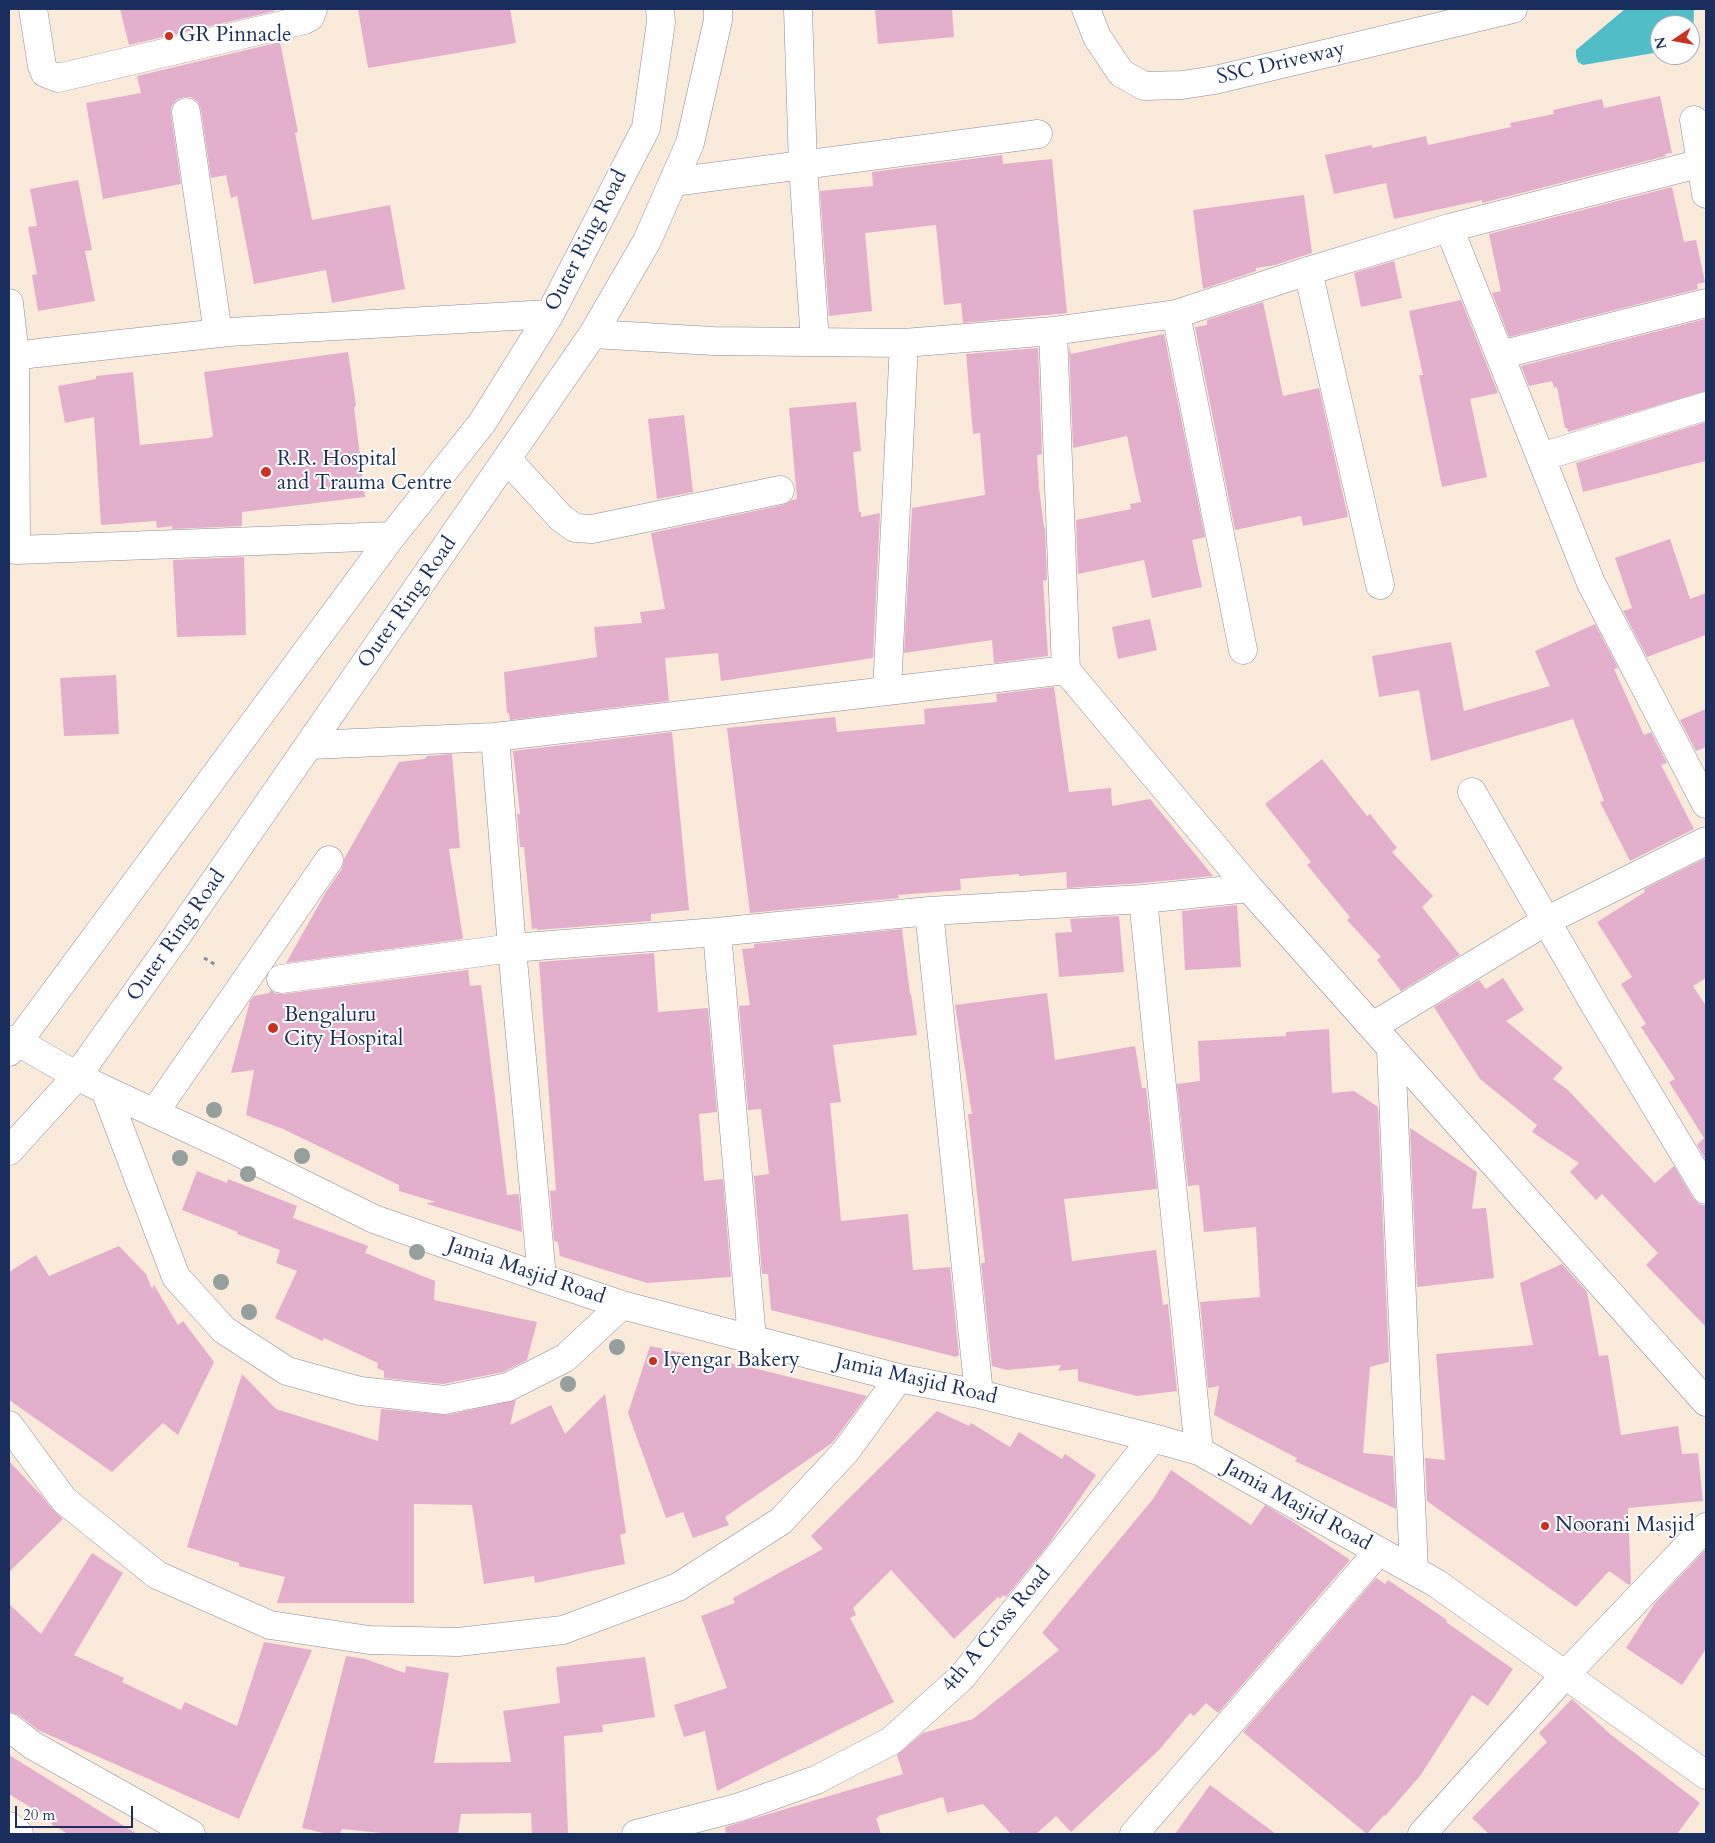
<!DOCTYPE html>
<style>
body{margin:0}
#map{position:relative;width:1715px;height:1843px;overflow:hidden;background:#f9eada;font-family:Cardo,serif}
canvas{display:block}
.frame{position:absolute;inset:0;border:10px solid #1b2f5e;pointer-events:none}
.north{position:absolute;left:1650px;top:15px;width:50px;height:50px;box-sizing:border-box;background:#fff;border:1px solid #a4acbf;border-radius:50%;rotate:258deg;font-size:14px;font-weight:700;line-height:20px;text-align:center;color:#1b2f5e}
.north::after{content:'';display:block;margin:auto;width:18px;height:22px;background:#c8321e;clip-path:polygon(50% 0,100% 100%,50% 72%,0 100%)}
.scale{position:absolute;left:15px;top:1806px;width:118px;height:22px;box-sizing:border-box;border:2px solid #1b2f5e;border-top:0;padding-left:6px;font-size:15px;line-height:18px;white-space:nowrap;color:#1b2f5e;-webkit-text-stroke:4px #fff;paint-order:stroke}
</style>
<div id="map">
<canvas width="1715" height="1843"></canvas>
<div class="frame"></div>
<div class="north">N</div>
<div class="scale">20 m</div>
</div>
<script>
const c = document.querySelector('canvas').getContext('2d');
c.lineJoin = 'round';
function paint(path, color) { c.fillStyle = color; c.fill(path, 'evenodd'); }
const poly = rows => new Path2D(rows.map(r => 'M' + r).join(''));
function trace(path, color, width, dash) { c.strokeStyle = color; c.lineWidth = width; c.lineCap = dash ? 'butt' : 'round'; c.setLineDash(dash || []); c.stroke(path); }
function write(font, color, halo, rows, align = 'center') {
  c.font = font + ' Cardo,serif'; c.lineWidth = 4; c.setLineDash([]); c.textBaseline = 'middle'; c.strokeStyle = halo; c.fillStyle = color; for (const [text, x, y, turn = 0] of rows) {
    c.save(); c.translate(x, y); c.rotate((+turn || 0) * Math.PI / 180); c.textAlign = isNaN(turn) ? turn : align; if (halo) c.strokeText(text, 0, 0); c.fillText(text, 0, 0); c.restore();
  }
}
paint(poly([
 [1625,9,1694,9,1693,46,1690,47,1690,25,1660,25,1660,52,1583,65,1578,62,1576,56,1576,50]
]), '#50bdc9');
paint(poly([
 [120,9,274,9,275,11,129,45],
 [358,9,510,9,516,43,368,68],
 [875,9,952,9,954,37,878,44],
 [280,42,298,132,295,133,312,220,390,205,405,289,332,303,326,270,254,284,237,196,231,198,226,175,211,178,201,110,198,102,191,97,184,97,177,99,171,107,171,114,181,184,103,199,86,103,141,93,137,76],
 [1660,96,1672,153,1665,154,1666,156,1482,203,1482,200,1394,219,1386,183,1334,194,1325,155,1372,145,1372,148,1426,136,1428,145,1511,127,1510,123,1554,114,1553,110,1602,99,1604,108],
 [1002,155,1003,164,1052,159,1067,313,963,323,961,303,944,305,936,225,865,233,872,311,829,316,820,191,873,186,872,172],
 [78,180,92,250,85,251,95,301,38,311,32,275,37,274,28,227,37,226,30,189],
 [1672,187,1684,242,1696,240,1705,282,1697,284,1698,289,1509,337,1492,293,1501,291,1489,234],
 [1304,195,1312,253,1275,265,1256,268,1256,271,1203,289,1193,210],
 [1394,261,1402,298,1361,307,1354,273],
 [1461,300,1498,393,1470,399,1487,477,1442,487,1419,375,1423,375,1409,311],
 [1263,302,1283,396,1319,388,1348,517,1303,526,1301,516,1235,530,1195,327,1207,325,1207,320],
 [1705,319,1706,328,1706,391,1568,432,1567,428,1565,428,1557,387,1554,388,1552,381,1529,386,1521,366],
 [1164,334,1205,537,1192,540,1202,587,1152,598,1144,560,1078,574,1076,520,1131,509,1130,504,1141,502,1127,436,1073,448,1069,345,1071,354],
 [1038,348,1042,454,1037,455,1039,488,1044,527,1045,527,1047,580,1043,581,1048,656,994,663,992,640,904,653,912,508,985,495,980,433,973,434,966,354],
 [348,352,356,406,354,407,365,497,242,512,242,526,172,529,172,526,157,528,156,521,101,525,94,417,65,423,58,386,96,379,96,376,133,372,140,445,209,438,213,436,204,372],
 [856,402,861,451,853,452,859,512,861,512,861,517,880,513,873,658,721,681,718,653,665,658,669,701,510,720,509,713,507,713,504,672,597,657,594,627,642,623,640,612,665,609,651,533,783,505,792,500,797,499,789,408],
 [684,415,693,492,657,499,648,419],
 [1706,422,1706,461,1583,492,1576,463],
 [1670,539,1690,599,1706,593,1706,635,1647,657,1623,611,1632,608,1615,558],
 [244,557,246,635,177,637,173,560],
 [1150,619,1157,650,1118,659,1112,627],
 [1595,624,1618,668,1614,669,1644,735,1651,732,1667,763,1661,765,1694,829,1630,861,1600,802,1604,801,1573,719,1431,761,1419,690,1379,697,1372,656,1451,642,1464,711,1550,686,1535,651],
 [116,675,119,734,64,736,60,678],
 [1054,687,1069,792,1111,788,1112,806,1150,799,1213,876,1142,883,1067,888,1066,872,1019,876,1019,874,960,879,961,890,898,895,899,898,750,913,727,728,835,717,837,732,925,724,924,709,997,702,996,694],
 [1706,709,1706,747,1696,751,1680,720],
 [672,732,689,910,651,914,651,921,537,930,537,928,532,929,524,847,520,847,517,814,520,814,513,751],
 [452,754,460,848,449,849,463,939,286,963,326,892,342,869,344,859,399,762,425,759,427,756],
 [1322,759,1367,816,1370,814,1397,848,1392,852,1433,896,1422,907,1460,955,1401,991,1377,960,1381,957,1347,920,1350,917,1307,865,1311,862,1265,804],
 [1706,858,1706,978,1693,986,1706,1006,1706,1160,1697,1145,1704,1138,1669,1082,1675,1079,1641,1027,1646,1024,1621,984,1632,977,1597,922,1645,892,1644,889],
 [1237,905,1241,967,1185,970,1182,911],
 [1119,916,1124,972,1059,977,1055,933,1072,932,1070,919],
 [902,929,910,994,911,994,917,1035,833,1045,841,1102,830,1103,841,1221,908,1214,913,1270,950,1267,959,1355,956,1357,771,1310,768,1274,762,1274,754,1176,769,1174,761,1109,748,1110,739,1006,750,1005,742,949,754,948,754,944],
 [654,953,658,1012,708,1008,717,1112,699,1114,704,1181,723,1179,731,1277,647,1283,560,1256,558,1242,554,1241,550,1191,556,1190,539,962],
 [468,970,470,986,481,985,507,1195,519,1194,522,1232,427,1204,427,1203,436,1202,399,1191,399,1185,283,1129,246,1115,254,1070,231,1073,250,1001,254,996,269,993,271,990,276,994,283,994],
 [1503,978,1524,1010,1506,1021,1563,1068,1553,1079,1568,1090,1655,1183,1674,1166,1693,1198,1699,1204,1706,1206,1706,1327,1646,1265,1658,1253,1602,1194,1596,1200,1570,1172,1579,1163,1532,1132,1537,1125,1480,1079,1434,1007,1479,980,1486,989],
 [1047,993,1055,1060,1135,1046,1142,1088,1146,1088,1157,1189,1064,1199,1072,1261,1156,1250,1163,1305,1168,1304,1177,1391,1137,1396,1078,1381,1078,1369,1058,1371,1061,1365,1007,1370,992,1366,981,1263,985,1263,968,1114,972,1114,955,1005],
 [1329,1029,1332,1093,1354,1091,1378,1107,1389,1362,1370,1367,1363,1453,1393,1456,1396,1509,1295,1461,1297,1458,1214,1415,1219,1386,1208,1388,1200,1302,1260,1297,1256,1227,1204,1232,1199,1185,1188,1186,1177,1084,1200,1081,1198,1041,1286,1036,1286,1032],
 [1410,1128,1477,1172,1472,1209,1486,1208,1494,1278,1417,1287],
 [197,1171,227,1183,228,1179,297,1206,293,1218,368,1246,365,1253,435,1281,434,1300,537,1322,527,1360,503,1372,443,1384,384,1378,384,1371,377,1368,378,1363,324,1338,322,1341,275,1318,297,1271,276,1263,280,1250,237,1234,238,1232,182,1210],
 [119,1246,146,1274,152,1289,154,1285,178,1325,183,1321,214,1362,178,1435,163,1423,112,1472,9,1400,9,1272,36,1255,49,1276],
 [1562,1264,1587,1292,1599,1356,1608,1355,1621,1435,1678,1426,1682,1454,1698,1453,1703,1501,1628,1508,1631,1583,1629,1585,1609,1571,1576,1607,1427,1501,1425,1458,1445,1460,1436,1354,1533,1345,1520,1283],
 [650,1346,757,1369,867,1396,832,1443,725,1517,729,1525,693,1538,683,1512,666,1518,628,1413],
 [242,1374,276,1409,378,1441,381,1409,447,1415,516,1400,510,1425,551,1405,565,1434,605,1394,626,1533,620,1535,625,1564,535,1583,534,1576,484,1584,472,1505,414,1504,414,1603,277,1603,285,1577,239,1566,239,1563,187,1547],
 [937,1411,969,1426,971,1423,1010,1447,1019,1432,1062,1459,1065,1454,1096,1475,1048,1545,1006,1597,1003,1595,1000,1599,998,1597,954,1639,891,1570,853,1608,856,1615,850,1618,894,1702,717,1791,705,1731,684,1737,674,1705,727,1688,701,1616,735,1603,733,1598,823,1549,811,1536],
 [9,1461,41,1495,52,1509,63,1519,9,1572],
 [1171,1470,1251,1525,1265,1505,1295,1523,1350,1560,1218,1713,1206,1703,1194,1716,1190,1713,1159,1750,1071,1832,1056,1816,1036,1834,1011,1834,983,1804,947,1813,943,1797,878,1816,879,1818,876,1818,881,1834,726,1834,725,1827,903,1774,897,1755,923,1733,973,1719,1059,1650,1042,1633,1153,1499],
 [1706,1549,1706,1649,1682,1685,1626,1648,1655,1603],
 [92,1553,123,1573,74,1655,124,1678,122,1682,181,1710,185,1702,237,1726,264,1642,312,1650,239,1819,38,1730,19,1715,9,1712,9,1604,41,1634],
 [1376,1578,1385,1584,1388,1580,1447,1620,1446,1622,1513,1669,1488,1706,1472,1695,1420,1776,1385,1816,1384,1815,1367,1834,1243,1732],
 [346,1656,365,1659,405,1673,406,1666,449,1673,434,1763,511,1762,503,1711,560,1703,556,1667,645,1657,655,1717,602,1725,603,1732,564,1736,568,1833,532,1834,531,1813,461,1814,458,1834,392,1834,342,1829,340,1834,328,1834,302,1828],
 [1572,1699,1610,1734,1700,1803,1677,1834,1489,1834,1472,1818,1547,1742,1539,1733],
 [9,1755,137,1834,68,1834,51,1824,53,1821,9,1794],
 [1210,1785,1276,1834,1175,1834]
]), '#e3afcc');
const minor = poly([
 [33,9,42,66,45,73,58,78,304,20,310,17,313,9],
 [798,9,803,166,815,342],
 [1086,9,1097,37,1121,73,1144,86,1182,85,1215,80,1513,9],
 [186,112,218,333],
 [1694,120,1706,194],
 [673,182,1038,134],
 [1449,228,1591,583,1706,804],
 [1308,271,1380,585],
 [9,303,15,356,16,550,392,536],
 [1176,314,1243,650],
 [1053,331,1066,670,1249,888,1706,1402],
 [593,334,713,341,904,343,1053,331,1176,314,1308,271,1449,228,1702,163],
 [1500,355,1706,303],
 [9,357,38,353,229,332,550,314],
 [1541,457,1706,406],
 [507,459,561,518,575,528,592,529,780,490],
 [887,691,904,343],
 [495,737,512,948,542,1278],
 [310,745,495,737,1066,670],
 [1472,792,1596,1007,1706,1190],
 [1143,899,1199,1451],
 [929,911,979,1394],
 [717,932,752,1339],
 [281,979,512,948,717,932,929,911,1143,899,1249,888],
 [1373,1026,1546,921,1706,841],
 [9,1040,18,1042,77,1076,105,1090,230,1148,374,1219,542,1278,622,1305,899,1378,979,1394,1153,1438,1199,1451,1436,1583,1706,1775],
 [1391,1050,1414,1570],
 [105,1090,176,1277,224,1330,287,1371,360,1391,444,1400,508,1387,565,1358,622,1305],
 [154,1113,329,860],
 [9,1425,64,1500,157,1575,270,1625,369,1640,458,1642,563,1630,678,1587,781,1521,846,1451,899,1378],
 [9,1727,32,1745,191,1834],
 [9,1826,19,1834],
 [636,1834,740,1807,816,1780,891,1741,962,1677,1153,1438],
 [1134,1834,1379,1551],
 [1422,1834,1566,1674,1706,1527]
]);
const highway = poly([
 [9,1052,18,1042,392,536,482,423,550,314,646,128,661,22,660,9],
 [9,1151,77,1076,174,940,593,334,647,241,690,143,718,20,718,9]
]);
trace(minor, '#8a8c9c', 29);
trace(highway, '#8a8c9c', 29);
trace(poly([
 [204,958,216,965]
]), '#8a8c9c', 3, [4, 4]);
trace(minor, '#fff', 28);
trace(highway, '#fff', 28);
c.fillStyle = '#959f9c';
for (const [x, y] of [
 [214,1110],
 [302,1156],
 [180,1158],
 [248,1174],
 [417,1252],
 [221,1282],
 [249,1312],
 [617,1347],
 [568,1384]
]) { c.beginPath(); c.arc(x, y, 8, 0, 2 * Math.PI); c.fill(); }
for (const [x, y, r, color] of [
 [169,36,5,"#c8321e"],
 [266,472,6,"#c8321e"],
 [273,1028,6,"#c8321e"],
 [653,1361,5,"#c8321e"],
 [1545,1526,5,"#c8321e"]
]) { const dot = new Path2D(); dot.arc(x, y, r, 0, 2 * Math.PI); c.fillStyle = color; c.fill(dot); trace(dot, '#fff', 2); }
write('21px', '#1b2f5e', '#fff', [
 ["GR Pinnacle",179,36],
 ["R.R. Hospital",277,460],
 ["and Trauma Centre",277,484],
 ["Bengaluru",284,1016],
 ["City Hospital",284,1040],
 ["Iyengar Bakery",663,1361],
 ["Noorani Masjid",1555,1526]
], 'left');
write('21px', '#1b2f5e', '#fff', [
 ["SSC Driveway",1281,64,-13],
 ["Outer Ring Road",587,241,-63],
 ["Outer Ring Road",408,603,-55],
 ["Outer Ring Road",177,936,-55],
 ["Jamia Masjid Road",526,1272,19],
 ["Jamia Masjid Road",916,1380,13],
 ["Jamia Masjid Road",1297,1506,29],
 ["4th A Cross Road",997,1630,-50]
]);
</script>
